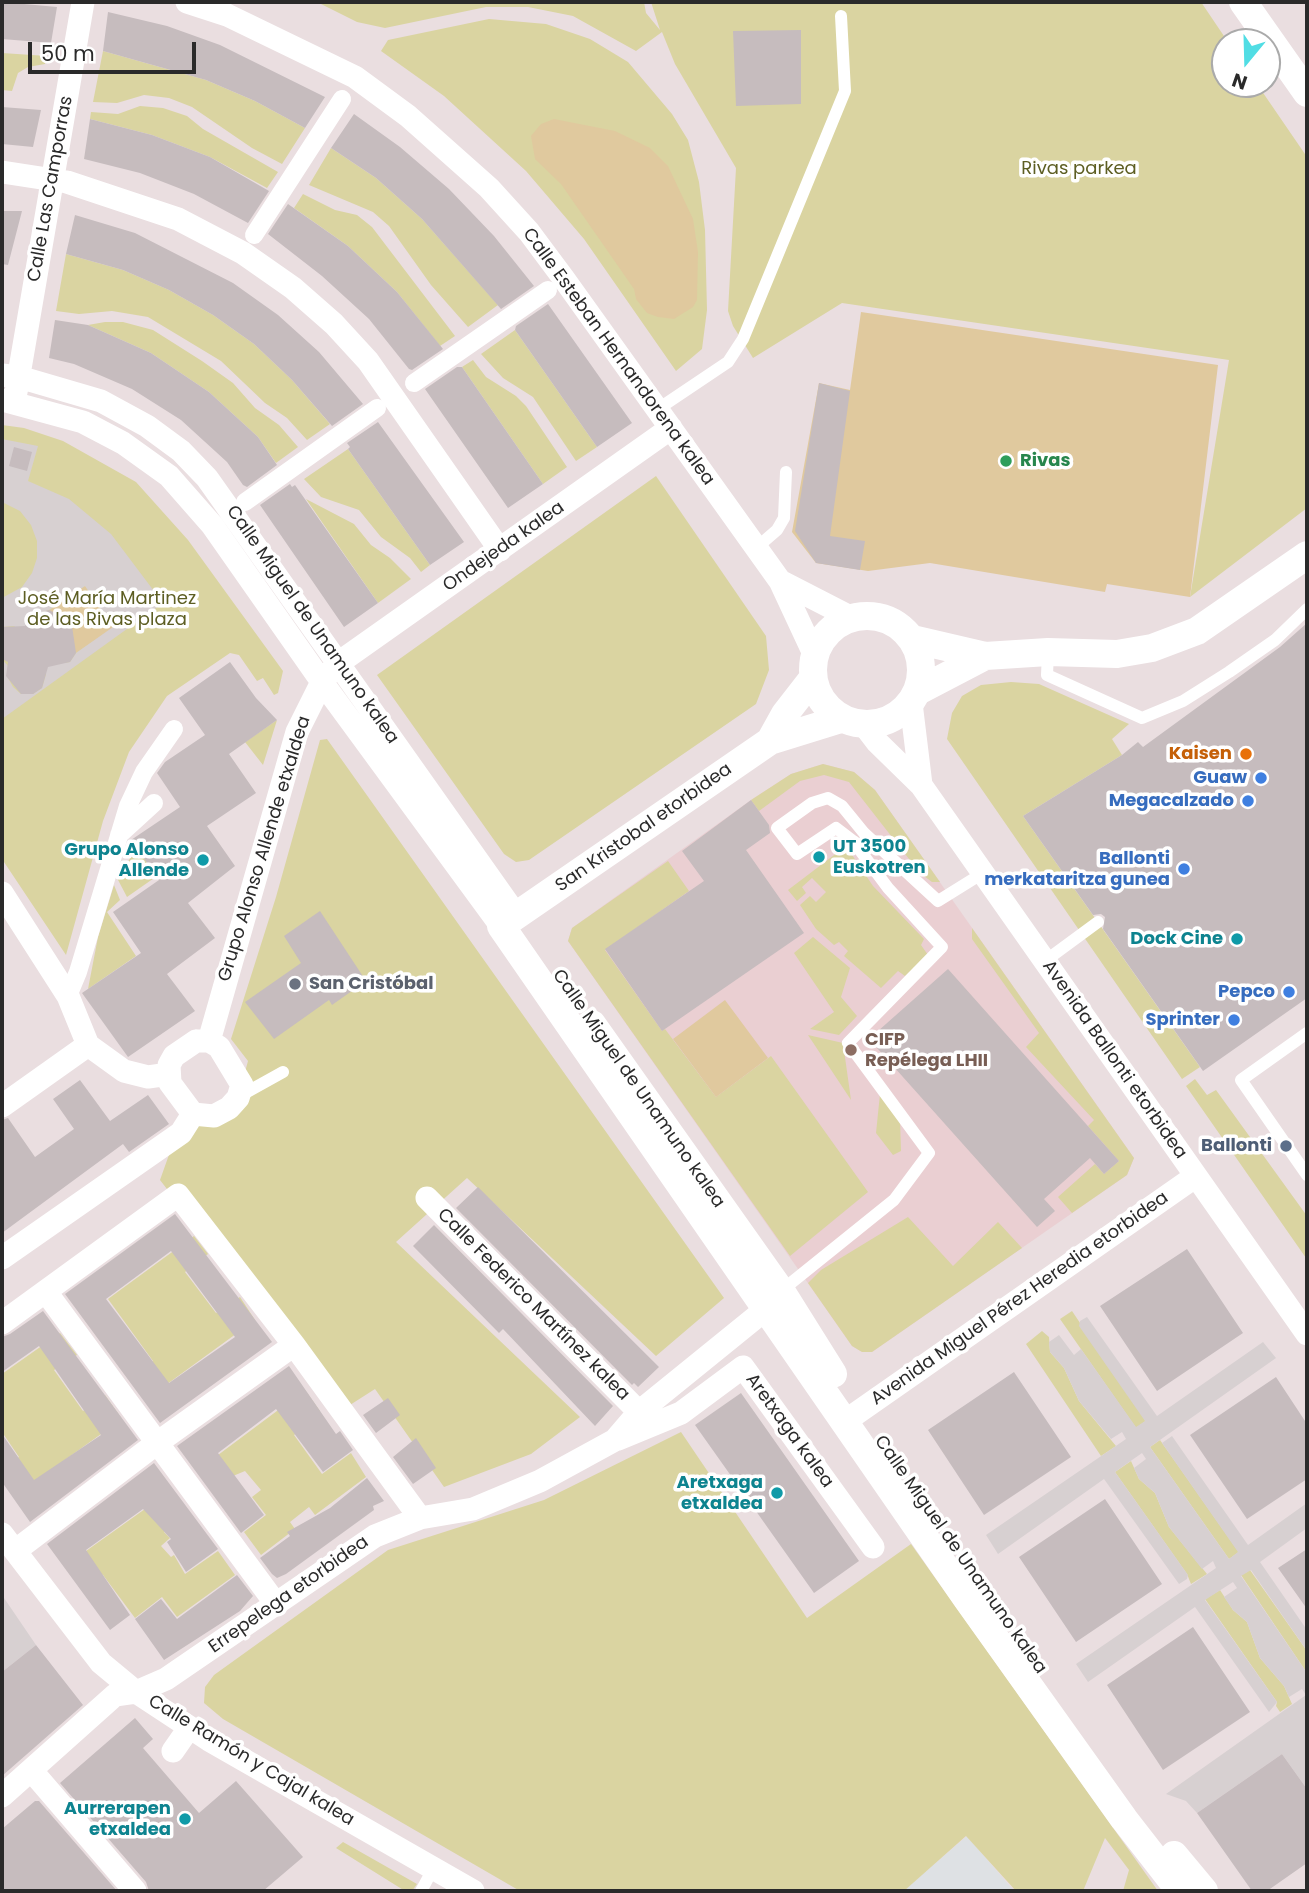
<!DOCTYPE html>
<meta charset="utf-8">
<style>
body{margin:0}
#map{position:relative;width:1309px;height:1893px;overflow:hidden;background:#eadee0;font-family:Poppins,sans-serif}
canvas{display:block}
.frame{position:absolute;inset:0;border:4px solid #2a2a2a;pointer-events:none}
.north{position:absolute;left:1211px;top:28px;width:70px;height:70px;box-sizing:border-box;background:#fff;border:2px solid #aaa;border-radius:50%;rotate:199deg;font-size:19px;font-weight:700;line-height:28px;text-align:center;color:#2a2a2a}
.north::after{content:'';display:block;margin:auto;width:24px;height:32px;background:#51dde4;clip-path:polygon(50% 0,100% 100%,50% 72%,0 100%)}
.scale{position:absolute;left:28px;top:42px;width:168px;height:32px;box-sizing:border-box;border:4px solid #2a2a2a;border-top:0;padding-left:9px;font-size:21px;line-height:24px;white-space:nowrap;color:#2a2a2a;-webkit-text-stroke:5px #fff;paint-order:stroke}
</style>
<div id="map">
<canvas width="1309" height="1893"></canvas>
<div class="frame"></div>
<div class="north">N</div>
<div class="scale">50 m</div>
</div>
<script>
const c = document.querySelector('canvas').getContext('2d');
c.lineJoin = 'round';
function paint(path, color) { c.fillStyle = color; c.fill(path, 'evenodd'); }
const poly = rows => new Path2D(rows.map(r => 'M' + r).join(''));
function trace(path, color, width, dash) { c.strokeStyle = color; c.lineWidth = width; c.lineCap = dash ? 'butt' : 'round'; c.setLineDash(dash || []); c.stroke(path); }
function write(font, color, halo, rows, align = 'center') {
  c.font = font + ' Poppins,sans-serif'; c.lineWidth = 7; c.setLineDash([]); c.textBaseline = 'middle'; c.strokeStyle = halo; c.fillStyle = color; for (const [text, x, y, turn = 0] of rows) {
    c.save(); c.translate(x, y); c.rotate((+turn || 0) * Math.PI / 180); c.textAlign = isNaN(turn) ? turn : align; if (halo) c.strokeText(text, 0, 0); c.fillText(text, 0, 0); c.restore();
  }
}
paint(poly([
 [967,1836,1014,1891,903,1891]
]), '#dee1e4');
paint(poly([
 [823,764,854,772,875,790,1134,1158,1127,1175,872,1352,862,1352,852,1346,568,941,572,928,751,800,791,774]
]), '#eacfd2');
paint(poly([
 [317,2,644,2,646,13,660,30,651,2,1201,2,1228,42,1225,42,1225,84,1257,84,1307,157,1307,508,1190,597,1229,360,842,303,753,358,733,326,728,311,736,168,675,64,662,32,636,51,573,16,528,7,486,7,385,28,357,22],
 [489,19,546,24,590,39,628,62,672,114,688,140,699,182,705,230,707,310,702,349,676,371,584,239,526,171,444,96,381,51,388,40],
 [103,51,206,80,255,101,305,128,282,164,252,148,192,107,169,98,144,95,117,103,93,102],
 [2,53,47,56,45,64,28,67,18,73,12,91,2,90],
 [140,106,163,108,187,116,203,129,278,172,267,188,210,157,152,135,90,119,91,112,118,114],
 [331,148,376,178,422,219,498,305,468,327,431,285,389,226,373,212,309,185],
 [303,194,335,210,357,215,372,227,455,336,440,346,397,292,348,246,294,208],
 [66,254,123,270,169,290,213,315,254,344,292,380,330,424,307,440,287,418,265,403,221,361,148,317,112,311,79,314,56,311],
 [105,322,123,322,153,330,202,361,233,383,255,408,279,425,298,447,276,463,258,437,209,392,151,353,88,325],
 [515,330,597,447,576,461,533,397,503,378,481,354],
 [473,360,486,377,516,396,526,406,567,467,543,484,462,367],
 [2,425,24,428,63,441,136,482,188,540,283,671,278,693,274,695,263,678,257,681,239,655,230,653,167,696,129,752,103,821,66,955,2,859],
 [348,449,430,565,421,572,410,558,381,537,359,510,321,497,304,479],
 [656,476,766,636,769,670,756,704,529,860,516,862,504,854,377,675],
 [306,499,354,524,371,545,390,558,411,579,378,603],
 [1011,682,1039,684,1129,724,1112,739,1122,755,1023,816,1200,1067,1182,1079,947,739,952,713,962,696,981,685],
 [277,720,263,765,245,742],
 [327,739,724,1298,656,1356,467,1178,396,1242,580,1417,531,1454,444,1487,375,1389,339,1412,160,1180,186,1107,214,1116,238,1098,248,1061,231,1039,276,897,320,740],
 [823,764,854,772,875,790,940,882,932,882,920,873,849,782,824,775,800,781,759,811,751,800,791,774],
 [846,846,873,886,924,939,921,945,928,955,905,976,898,971,881,988,844,956,848,951,839,942,834,945,816,929,800,905,810,896,816,902,826,892,812,878,802,887,806,893,797,901,788,890],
 [137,848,157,876,127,897,117,878],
 [668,861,689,891,605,950,662,1031,665,1029,716,1097,771,1056,868,1192,790,1256,568,941,572,928],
 [114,885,120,900,107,912,136,956,88,989,98,937],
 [972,928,1134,1158,1127,1175,1072,1213,1058,1197,1095,1164,1104,1174,1119,1161,1088,1126,1094,1120,1026,1047,1039,1033,972,939],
 [813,937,850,968,841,997,857,1016,839,1035,810,1029,834,1012,794,953],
 [808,1035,843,1043,851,1100],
 [1195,1079,1207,1095,1216,1090,1307,1216,1306,1258,1186,1086],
 [880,1094,900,1119,901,1151,893,1155,876,1133],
 [908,1217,953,1266,998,1222,1022,1248,872,1352,862,1352,852,1346,808,1283,821,1270],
 [194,1236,208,1254,185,1272,216,1313,240,1297,255,1320,148,1398,132,1376,153,1361,108,1299],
 [1072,1311,1146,1421,1136,1428,1060,1319],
 [1042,1331,1049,1337,1050,1352,1064,1368,1079,1401,1116,1446,1101,1456,1026,1344],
 [60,1333,77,1355,54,1370,83,1411,105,1395,122,1419,16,1495,2,1476,2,1470,19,1457,2,1432,2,1374],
 [305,1390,320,1411,299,1426,301,1430,294,1435,322,1474,351,1453,366,1477,315,1515,309,1507,290,1522,295,1529,261,1555,244,1532,266,1515,252,1497,261,1490,245,1471,233,1476,210,1461],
 [681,1432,807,1618,911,1544,1158,1891,1123,1891,1129,1870,1105,1838,1083,1891,1016,1891,966,1836,904,1891,520,1891,223,1719,204,1703,205,1687,214,1675,388,1550,544,1500],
 [1160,1440,1239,1552,1229,1559,1150,1447],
 [1131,1461,1139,1479,1155,1493,1169,1527,1207,1574,1191,1584,1187,1574,1115,1472],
 [173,1489,169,1528,164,1532,170,1538,161,1546,171,1557,174,1555,185,1574,218,1551,235,1575,177,1617,162,1597,135,1618,103,1575,65,1566],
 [1250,1570,1307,1651,1307,1673,1241,1575],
 [1220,1590,1233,1610,1247,1622,1260,1658,1284,1686,1292,1704,1280,1712,1276,1706,1277,1702,1205,1599],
 [343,1842,417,1884,412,1891,405,1891,336,1848]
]), '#dad4a1');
paint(poly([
 [554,119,615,131,650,148,668,166,693,219,698,252,697,300,693,307,674,319,658,317,647,313,636,299,634,289,561,184,535,159,531,136,541,124],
 [861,312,1218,365,1190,597,1107,584,1105,592,930,563,868,571,816,563,792,532,819,383,850,390],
 [85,586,113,628,59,664,31,623],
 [725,1000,768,1058,716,1097,673,1039]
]), '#e0c99e');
paint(poly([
 [2,439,38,446,28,481,69,499,111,534,163,603,2,719,2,659,8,666,7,676,13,687,21,694,33,694,42,688,46,674,43,665,70,662,76,653,113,627,85,586,49,610,36,614,29,622,26,637,14,626,2,627,2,598,22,587,32,573,37,558,37,541,31,525,20,511,2,502],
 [1087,1317,1157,1416,1263,1342,1276,1358,1150,1447,1229,1559,1238,1552,1162,1443,1172,1436,1248,1545,1307,1503,1307,1528,1260,1562,1307,1630,1307,1651,1251,1570,1241,1576,1307,1673,1307,1789,1282,1754,1197,1813,1186,1801,1166,1794,1306,1695,1302,1689,1289,1697,1284,1686,1260,1658,1247,1622,1233,1610,1224,1597,1237,1588,1233,1582,1205,1600,1277,1702,1269,1712,1195,1607,1088,1682,1076,1664,1216,1568,1213,1561,1202,1569,1169,1527,1155,1493,1139,1479,1134,1468,1146,1459,1142,1453,1115,1472,1188,1575,1187,1579,1179,1584,1104,1479,998,1554,986,1535,1126,1439,1122,1432,1111,1439,1079,1401,1064,1368,1050,1352,1049,1342,1059,1335,1074,1355,1081,1349,1136,1427,1145,1421,1079,1326,1080,1321],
 [2,1595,36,1645,2,1672]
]), '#d7d0d1');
paint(poly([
 [2,2,57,7,51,43,2,39],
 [108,12,167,26,220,45,325,97,305,128,255,101,206,80,103,51],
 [801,30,801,104,736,106,733,31],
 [2,107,41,110,33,147,2,144],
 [354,114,400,147,449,189,494,236,534,286,501,309,422,219,376,178,331,148],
 [90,119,152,135,210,157,269,191,248,223,194,194,140,173,84,159],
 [288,204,348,246,397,292,443,349,412,370,409,369,369,319,322,276,268,234],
 [2,211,22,211,8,265,2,264],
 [75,215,135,233,233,283,278,315,319,352,363,404,332,426,292,380,254,344,213,315,169,290,123,270,66,254],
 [548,304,632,423,597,447,515,330,516,326],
 [55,320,88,325,151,353,209,392,258,437,277,465,247,487,243,485,227,462,181,420,132,389,74,364,49,358],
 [457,367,462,367,543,484,508,508,425,389],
 [819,383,850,391,830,536,865,541,860,570,816,563,795,531],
 [378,422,464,542,430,565,348,449,350,447,347,443],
 [14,447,32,452,27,471,9,466],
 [290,484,292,487,295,485,378,603,344,627,260,505],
 [49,610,65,618,72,626,76,653,70,662,48,667,42,688,33,694,21,694,6,676,8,662,2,659,2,627,25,626,36,614],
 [1307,623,1307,998,1203,1071,1103,929,1105,917,1101,914,1093,915,1023,816,1122,755,1138,742,1143,747,1280,647],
 [230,662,256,698,277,720,229,754,256,793,207,826,235,866,188,903,215,938,167,974,195,1011,128,1057,82,993,141,953,113,912,159,880,131,840,180,807,157,773,165,762,205,735,179,698],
 [751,800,769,825,770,833,746,850,804,933,662,1031,605,949,704,881,682,851],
 [320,911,366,981,332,1005,329,1000,274,1039,245,1002,301,963,284,936],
 [948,969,1119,1161,1104,1174,1090,1158,1044,1199,1055,1211,1037,1227,869,1039],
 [80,1080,110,1121,148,1095,169,1124,129,1152,123,1144,2,1233,2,1120,8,1118,35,1157,74,1129,53,1099],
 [478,1187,659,1367,638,1387,634,1383,632,1385,456,1208],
 [175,1214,272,1342,160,1423,65,1294],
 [171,1251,235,1337,169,1383,106,1299],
 [434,1225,613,1406,595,1426,503,1329,499,1333,413,1246],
 [1187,1249,1243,1333,1157,1391,1100,1306],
 [43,1311,138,1440,30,1522,2,1482,2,1434,34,1480,101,1435,39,1346,2,1372,2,1337,10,1334],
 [289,1366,336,1434,340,1431,353,1450,323,1472,276,1409,218,1453,264,1515,241,1533,177,1446],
 [1014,1372,1071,1457,984,1515,928,1430],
 [1276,1377,1307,1424,1307,1479,1247,1519,1190,1435],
 [741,1393,859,1561,814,1593,695,1425],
 [388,1398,400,1415,376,1433,363,1415],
 [416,1438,436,1468,413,1484,393,1457],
 [154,1463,218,1549,186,1572,167,1542,171,1539,143,1509,86,1550,130,1615,110,1630,47,1544],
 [367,1478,384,1501,373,1506,374,1510,286,1574,277,1578,272,1574,260,1558,290,1536,287,1532,330,1508],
 [1105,1499,1162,1584,1076,1642,1019,1557],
 [1307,1549,1307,1609,1278,1568],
 [237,1575,253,1596,240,1611,164,1660,135,1619,161,1599,177,1619],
 [1193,1627,1250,1712,1163,1770,1107,1685],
 [36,1645,83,1705,2,1776,2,1672],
 [135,1718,153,1739,143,1748,199,1813,236,1781,303,1857,263,1891,149,1891,146,1882,60,1783],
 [1282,1754,1307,1789,1307,1863,1267,1891,1252,1891,1197,1813],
 [35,1801,39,1801,117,1891,2,1891,2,1829]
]), '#c6bcbe');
trace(poly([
 [658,409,728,362,743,339,845,91,841,16],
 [755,549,777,530,784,518,786,472],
 [1048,652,1047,675,1142,718,1183,701,1229,672,1275,640,1307,609],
 [1045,961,1098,922],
 [1307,1033,1241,1080,1307,1175],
 [238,1097,283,1072],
 [781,1291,894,1200,929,1153,848,1043,942,947,888,888,853,841,836,828,797,854,777,828,812,803,828,798,842,806,864,833,938,901,983,873],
 [421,1891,433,1869]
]), '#fff', 12);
trace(poly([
 [254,235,342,99],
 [414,383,548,290],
 [245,502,377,408],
 [119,835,154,803],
 [68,996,78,972,128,806,144,772,174,729]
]), '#fff', 18);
trace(poly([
 [187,2,227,15,355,77,408,116,489,188,529,232,564,279,780,581,814,654],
 [2,172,67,182,178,219,243,253,293,288,334,324,368,361,500,550],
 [2,375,19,377,101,401,147,426,181,451,207,478,516,915],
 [16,392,83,2],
 [2,400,83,422,123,443,169,476,212,525,322,682,501,926],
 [780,581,852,618],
 [911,703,921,785],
 [864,725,877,742,921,785,1307,1334],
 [2,893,68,996,88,1045,124,1071,148,1077,169,1074],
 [196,1041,209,1041,219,1047,242,1085,238,1098,229,1108,214,1116,193,1114,170,1083,169,1065,174,1056,196,1041],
 [209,1041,297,732,322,682,337,664,671,428],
 [2,1106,88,1045],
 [427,1198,639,1412],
 [2,1258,181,1133,193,1114],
 [46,1292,276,1604],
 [2,1323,178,1195,294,1345,420,1518],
 [844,1422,1196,1176],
 [618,1439,681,1413,743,1367,873,1547],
 [2,1534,101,1663,136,1692,209,1740,473,1891],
 [15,1551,157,1443,294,1345],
 [173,1751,189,1728],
 [31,1770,135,1891],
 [2,1796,115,1695,136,1692,166,1679,375,1536,420,1518,473,1509,540,1481,615,1440,639,1412,766,1309]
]), '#fff', 23);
trace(poly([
 [1243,2,1307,93],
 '813 670a54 54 0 1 1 108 0a54 54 0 1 1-108 0Z',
 [912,639,985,656,1048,652,1117,654,1152,648,1197,631,1307,555],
 [918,691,985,656],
 [841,719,770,741,501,926,967,1599,1124,1819,1180,1891],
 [770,741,785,714,813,678],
 [592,1024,781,1291,833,1374],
 [1174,1855,1204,1891]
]), '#fff', 28);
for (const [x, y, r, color] of [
 [1006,461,7,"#2e9e5b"],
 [1246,754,7,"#e8710a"],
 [1261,778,7,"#3f7fe0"],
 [1248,801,7,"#3f7fe0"],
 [819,857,7,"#0f9aa8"],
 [203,860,7,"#0f9aa8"],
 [1184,869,7,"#3f7fe0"],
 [1237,939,7,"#0f9aa8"],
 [295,984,7,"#6b7280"],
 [1289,992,7,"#3f7fe0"],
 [1234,1020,7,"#3f7fe0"],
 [851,1050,7,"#8d6e63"],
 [1286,1146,7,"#5c6f8a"],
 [777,1493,7,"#0f9aa8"],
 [185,1819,7,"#0f9aa8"]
]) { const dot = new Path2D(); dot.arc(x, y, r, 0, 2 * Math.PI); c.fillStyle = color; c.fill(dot); trace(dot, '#fff', 2.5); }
write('18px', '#5d5e23', '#fff', [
 ["Rivas parkea",1079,169],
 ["José María Martinez",107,599],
 ["de las Rivas plaza",107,620]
]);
write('18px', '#2a2a2a', '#fff', [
 ["Calle Las Camporras",51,189,-80],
 ["Calle Esteban Hernandorena kalea",618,357,54],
 ["Ondejeda kalea",504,547,-35],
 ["Calle Miguel de Unamuno kalea",312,625,55],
 ["San Kristobal etorbidea",644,828,-35],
 ["Grupo Alonso Allende etxaldea",265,849,-73],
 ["Avenida Ballonti etorbidea",1114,1060,55],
 ["Calle Miguel de Unamuno kalea",638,1089,55],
 ["Avenida Miguel Pérez Heredia etorbidea",1020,1299,-35],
 ["Calle Federico Martínez kalea",533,1305,45],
 ["Aretxaga kalea",789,1431,54],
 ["Calle Miguel de Unamuno kalea",960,1555,55],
 ["Errepelega etorbidea",289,1595,-35],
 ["Calle Ramón y Cajal kalea",251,1761,31]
]);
write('bold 18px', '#27864d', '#fff', [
 ["Rivas",1020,461]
], 'left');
write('bold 18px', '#c56008', '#fff', [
 ["Kaisen",1232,754]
], 'right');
write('bold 18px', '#366cbe', '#fff', [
 ["Guaw",1247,778],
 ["Megacalzado",1234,801],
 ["Ballonti",1170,859],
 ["merkataritza gunea",1170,880],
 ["Pepco",1275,992],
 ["Sprinter",1220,1020]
], 'right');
write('bold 18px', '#0d838f', '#fff', [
 ["UT 3500",833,847,"left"],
 ["Euskotren",833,868,"left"],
 ["Grupo Alonso",189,850],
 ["Allende",189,871],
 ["Dock Cine",1223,939],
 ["Aretxaga",763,1483],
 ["etxaldea",763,1504],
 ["Aurrerapen",171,1809],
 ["etxaldea",171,1830]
], 'right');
write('bold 18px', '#5b616d', '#fff', [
 ["San Cristóbal",309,984]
], 'left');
write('bold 18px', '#785e54', '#fff', [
 ["CIFP",865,1040],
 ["Repélega LHII",865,1061]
], 'left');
write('bold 18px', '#4e5e75', '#fff', [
 ["Ballonti",1272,1146]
], 'right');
</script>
